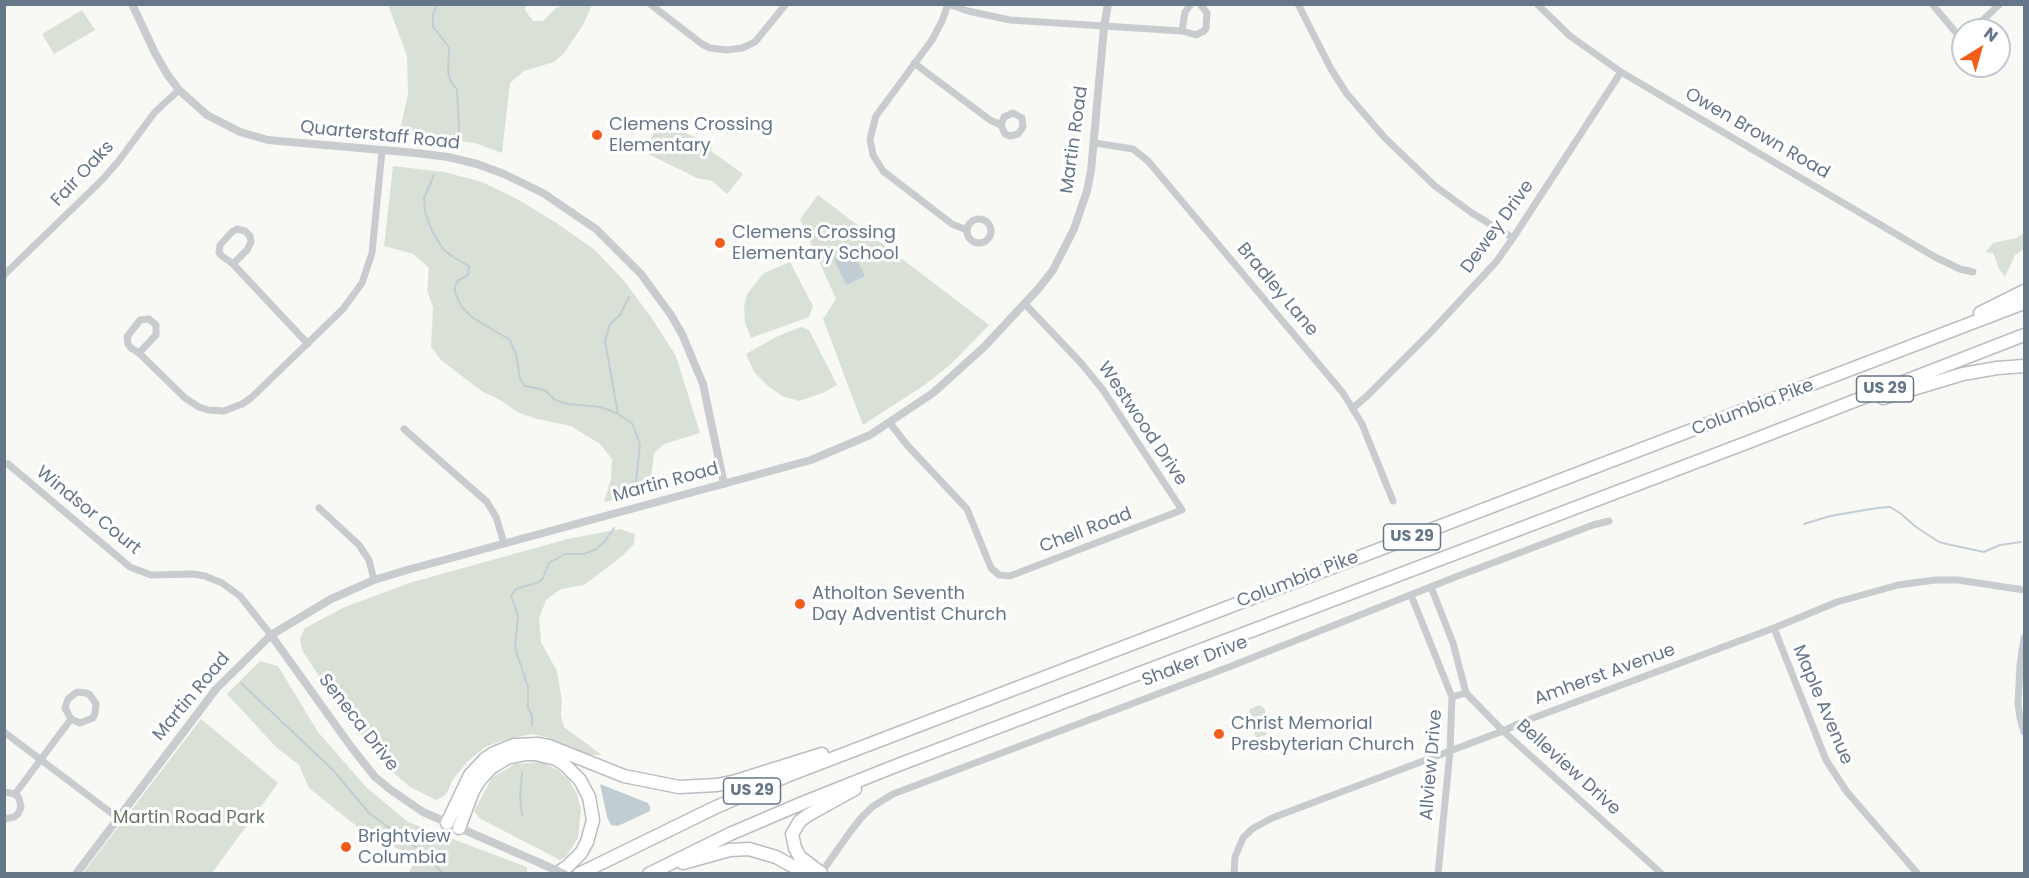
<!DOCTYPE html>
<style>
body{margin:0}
#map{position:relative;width:2029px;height:878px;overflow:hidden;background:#f8f9f5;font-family:Poppins,sans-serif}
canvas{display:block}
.frame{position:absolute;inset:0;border:6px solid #657689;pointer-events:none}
.north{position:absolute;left:1951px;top:18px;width:60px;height:60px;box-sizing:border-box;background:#fff;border:2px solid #c1c8d0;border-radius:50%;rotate:37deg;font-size:16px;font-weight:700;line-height:24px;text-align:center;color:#657689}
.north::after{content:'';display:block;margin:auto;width:21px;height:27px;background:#f35d1b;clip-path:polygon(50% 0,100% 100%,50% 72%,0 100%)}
</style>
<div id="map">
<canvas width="2029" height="878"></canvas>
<div class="frame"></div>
<div class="north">N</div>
</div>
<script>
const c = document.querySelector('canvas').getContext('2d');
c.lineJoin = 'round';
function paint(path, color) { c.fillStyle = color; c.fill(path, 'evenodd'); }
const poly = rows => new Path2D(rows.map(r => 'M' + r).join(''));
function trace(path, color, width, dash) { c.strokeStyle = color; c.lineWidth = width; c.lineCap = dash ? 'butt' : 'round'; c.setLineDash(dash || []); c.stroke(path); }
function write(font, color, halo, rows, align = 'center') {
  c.font = font + ' Poppins,sans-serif'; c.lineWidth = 6; c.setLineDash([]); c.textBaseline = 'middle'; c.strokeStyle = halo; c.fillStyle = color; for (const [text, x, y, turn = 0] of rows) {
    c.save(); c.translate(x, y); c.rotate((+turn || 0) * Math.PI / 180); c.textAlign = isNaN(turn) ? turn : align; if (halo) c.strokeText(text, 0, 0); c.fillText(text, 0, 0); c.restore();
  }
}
paint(poly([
 [388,5,526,5,525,10,533,21,543,21,556,8,564,5,592,5,583,25,564,53,554,62,524,71,510,83,502,153,475,143,399,134,408,94,407,56],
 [82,10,95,30,54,54,42,34],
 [660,120,712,146,711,151,743,174,727,194,712,181,697,178,644,152],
 [393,166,444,172,482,182,519,200,558,224,595,250,625,282,651,317,676,356,700,433,664,444,654,453,651,480,646,493,604,502,611,479,612,459,600,444,571,426,537,419,517,412,502,401,483,392,442,361,431,347,433,307,427,291,429,268,413,254,384,246],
 [818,195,989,325,951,364,926,384,863,425,823,319,836,299,800,219],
 [2024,233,2024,249,2015,255,2005,277,1999,269,1993,253,1986,252,1993,243,2016,238],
 [790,262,813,306,809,317,751,338,745,323,744,306,747,294,764,273],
 [801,327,809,330,837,385,825,392,799,401,782,396,768,386,754,372,746,354,776,337],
 [620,529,635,534,634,544,621,557,584,585,561,589,546,600,539,619,541,642,557,671,562,701,561,716,564,727,602,755,589,755,550,738,533,734,507,739,485,747,467,762,452,781,448,791,444,796,436,800,410,787,380,761,322,681,302,650,300,639,305,628,345,607,409,583,568,539],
 [260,661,278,666,318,732,366,787,408,822,527,867,527,873,409,873,416,858,360,829,309,788,299,765,276,747,227,694],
 [1259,705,1264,708,1268,717,1266,735,1256,738,1248,716,1250,709],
 [201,719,278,783,212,873,83,873],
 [541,762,558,770,569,780,577,794,581,809,578,838,566,857,560,860,479,818,474,811,492,778,515,764]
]), '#d9e1d6');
paint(poly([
 [865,244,869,252,856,258,865,276,846,285,834,259],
 [600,784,648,803,650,807,650,811,618,826,611,825,607,817]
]), '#c2cdd3');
trace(poly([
 [437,4,433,15,433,27,449,47,448,72,451,82,457,89,459,130,456,142],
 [434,175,424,198,425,211,432,231,443,249,453,257,469,266,468,275,457,281,455,287,455,292,461,306,473,318,510,340,516,354,520,379,525,386,545,390,555,400,568,404,601,407,618,414,632,423,640,444,636,482,632,497],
 [618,414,605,341,610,324,620,315,629,297],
 [1804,524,1830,516,1877,508,1890,507,1900,513,1916,527,1939,542,1951,545,1984,552,2000,545,2021,542],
 [241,683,333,770,369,813,410,843,429,858,443,874],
 [532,726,532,715,528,708,528,687,515,648,518,616,511,596,516,589,539,582,543,578,549,563,565,554,584,554,596,549,605,541,614,528],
 [522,815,520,797,522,773]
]), '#c2cdd3', 2);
const motorway = poly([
 [1980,313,2024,291],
 [1883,398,1963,374,1997,368,2024,366],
 [447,823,470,775,485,759,494,753,514,745,538,744,549,746,624,776,679,787,717,785,736,781,822,754],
 [459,828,473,791,479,781,491,768,507,758,526,754,535,754,556,759,565,765,580,780,589,797,593,820,587,842,581,853,568,866,556,874],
 [683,863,730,850,749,849,776,857,807,874],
 [821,873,800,857,795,848,792,834,800,821,808,815,855,789],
 [579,874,714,808,789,775,2024,303],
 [649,874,730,834,805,802,898,765,1746,443,2024,335]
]);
trace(motorway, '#babdc1', 15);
trace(poly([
 [650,4,702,44,710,48,727,50,742,48,755,42,786,4],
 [948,4,942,21,932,40,876,116,870,139,873,155,883,171,952,224,967,230],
 [948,4,968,11,1010,20,1182,31,1196,35,1204,31,1206,28,1207,13,1200,4],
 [1298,4,1331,69,1347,94,1385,138,1435,186,1472,213,1513,238],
 [1537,4,1570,36,1621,72,1935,257,1960,269,1973,272],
 [1932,4,1963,41],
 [1972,30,2000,4],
 [1182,31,1185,12,1191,4],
 [914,63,990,120,1001,125,1005,134,1010,136,1018,134,1023,127,1022,118,1013,113,1004,117,1001,125],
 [1984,66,1985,68],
 [1095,143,1133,149,1148,161,1343,393,1362,424,1393,501],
 '967 231a12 12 0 1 1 24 0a12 12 0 1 1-24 0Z',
 [233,264,247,250,251,242,250,236,245,231,237,229,232,232,220,245,219,253,222,256,233,264,308,344],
 [4,275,101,181,117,163,155,112,179,90],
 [139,353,131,348,128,344,127,337,140,320,149,319,156,325,156,335,139,353,185,398,199,407,208,410,224,411,242,404,251,398,343,309,362,283,372,253,382,151],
 [1353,408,1367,396,1430,333,1496,262,1513,238,1621,72],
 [890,423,907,445,967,509,991,568,999,575,1010,576,1182,510,1103,390,1081,363,1025,304],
 [404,429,487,502,496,517,504,543],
 [8,464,130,567,151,575,193,574,205,576,222,583,240,596,271,635],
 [319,508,359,545,369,560,374,580],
 [1431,587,1453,643,1466,693],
 [1411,595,1452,697,1450,751,1438,874],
 [1774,628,1826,760,1847,792,1918,874],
 [2024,638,2020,665,2018,704,2020,718,2024,732],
 [1452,697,1466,693,1503,731,1662,874],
 [4,732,118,818],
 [4,792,15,794,19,798,21,807,18,814,14,817,4,819],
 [15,794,71,719,80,723,93,718,95,713,96,704,90,695,86,693,77,692,68,699,65,708,71,719],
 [821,873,850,832,861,818,872,807,893,794,1229,667,1458,576,1593,525,1609,521],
 [1234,874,1235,857,1243,838,1252,829,1272,818,1503,731,1525,721,1774,628,1837,602,1898,585,1935,580,1958,580,2024,590]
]), '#c8cccf', 7);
trace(poly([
 [132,4,155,53,167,74,179,90,207,115,240,132,268,140,416,153,448,157,477,164,504,174,543,193,596,229,641,274,671,315,682,334,703,384,724,484],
 [271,635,352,748,375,777,391,790,423,812,540,863],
 [76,874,216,689,271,635,331,599,374,580,407,570,811,460,870,435,933,393,984,347,1039,288,1053,270,1074,229,1087,191,1091,171,1104,27,1108,4]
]), '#c8cccf', 8);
trace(motorway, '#fff', 12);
trace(poly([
 [540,863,564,874]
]), '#c8cccf', 8);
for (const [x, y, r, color] of [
 [597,135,6,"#f35d1b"],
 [720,243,6,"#f35d1b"],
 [800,604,6,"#f35d1b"],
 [1219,734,6,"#f35d1b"],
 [346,847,6,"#f35d1b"]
]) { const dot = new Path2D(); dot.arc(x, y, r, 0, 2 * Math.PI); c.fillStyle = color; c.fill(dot); trace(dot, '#fff', 2); }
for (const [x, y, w] of [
 [1885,389,57],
 [1412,537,57],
 [752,791,57]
]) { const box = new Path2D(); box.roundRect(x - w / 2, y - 13, w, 26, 4.5); c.fillStyle = '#fff'; c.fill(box); trace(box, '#657689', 1.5); }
write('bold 16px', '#657689', null, [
 ["US 29",1885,389],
 ["US 29",1412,537],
 ["US 29",752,791]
]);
write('18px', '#657689', '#fff', [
 ["Clemens Crossing",609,125],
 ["Elementary",609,146],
 ["Clemens Crossing",732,233],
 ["Elementary School",732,254],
 ["Atholton Seventh",812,594],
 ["Day Adventist Church",812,615],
 ["Christ Memorial",1231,724],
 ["Presbyterian Church",1231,745],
 ["Brightview",358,837],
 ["Columbia",358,858]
], 'left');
write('18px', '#657689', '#fff', [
 ["Owen Brown Road",1757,134,30],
 ["Quarterstaff Road",380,136,6],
 ["Martin Road",1075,140,-82],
 ["Fair Oaks",83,174,-47],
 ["Dewey Drive",1498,227,-54],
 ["Bradley Lane",1277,290,50],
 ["Columbia Pike",1753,408,-21],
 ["Westwood Drive",1142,424,56],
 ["Martin Road",666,483,-15],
 ["Windsor Court",88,511,39],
 ["Chell Road",1086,531,-21],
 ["Columbia Pike",1298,580,-21],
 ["Shaker Drive",1195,662,-21],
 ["Amherst Avenue",1605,675,-20],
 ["Martin Road",192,697,-50],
 ["Maple Avenue",1822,705,67],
 ["Seneca Drive",358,723,52],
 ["Allview Drive",1432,765,-85],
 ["Belleview Drive",1568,768,42]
]);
write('18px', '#647a60', '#fff', [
 ["Martin Road Park",189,818]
]);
</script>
